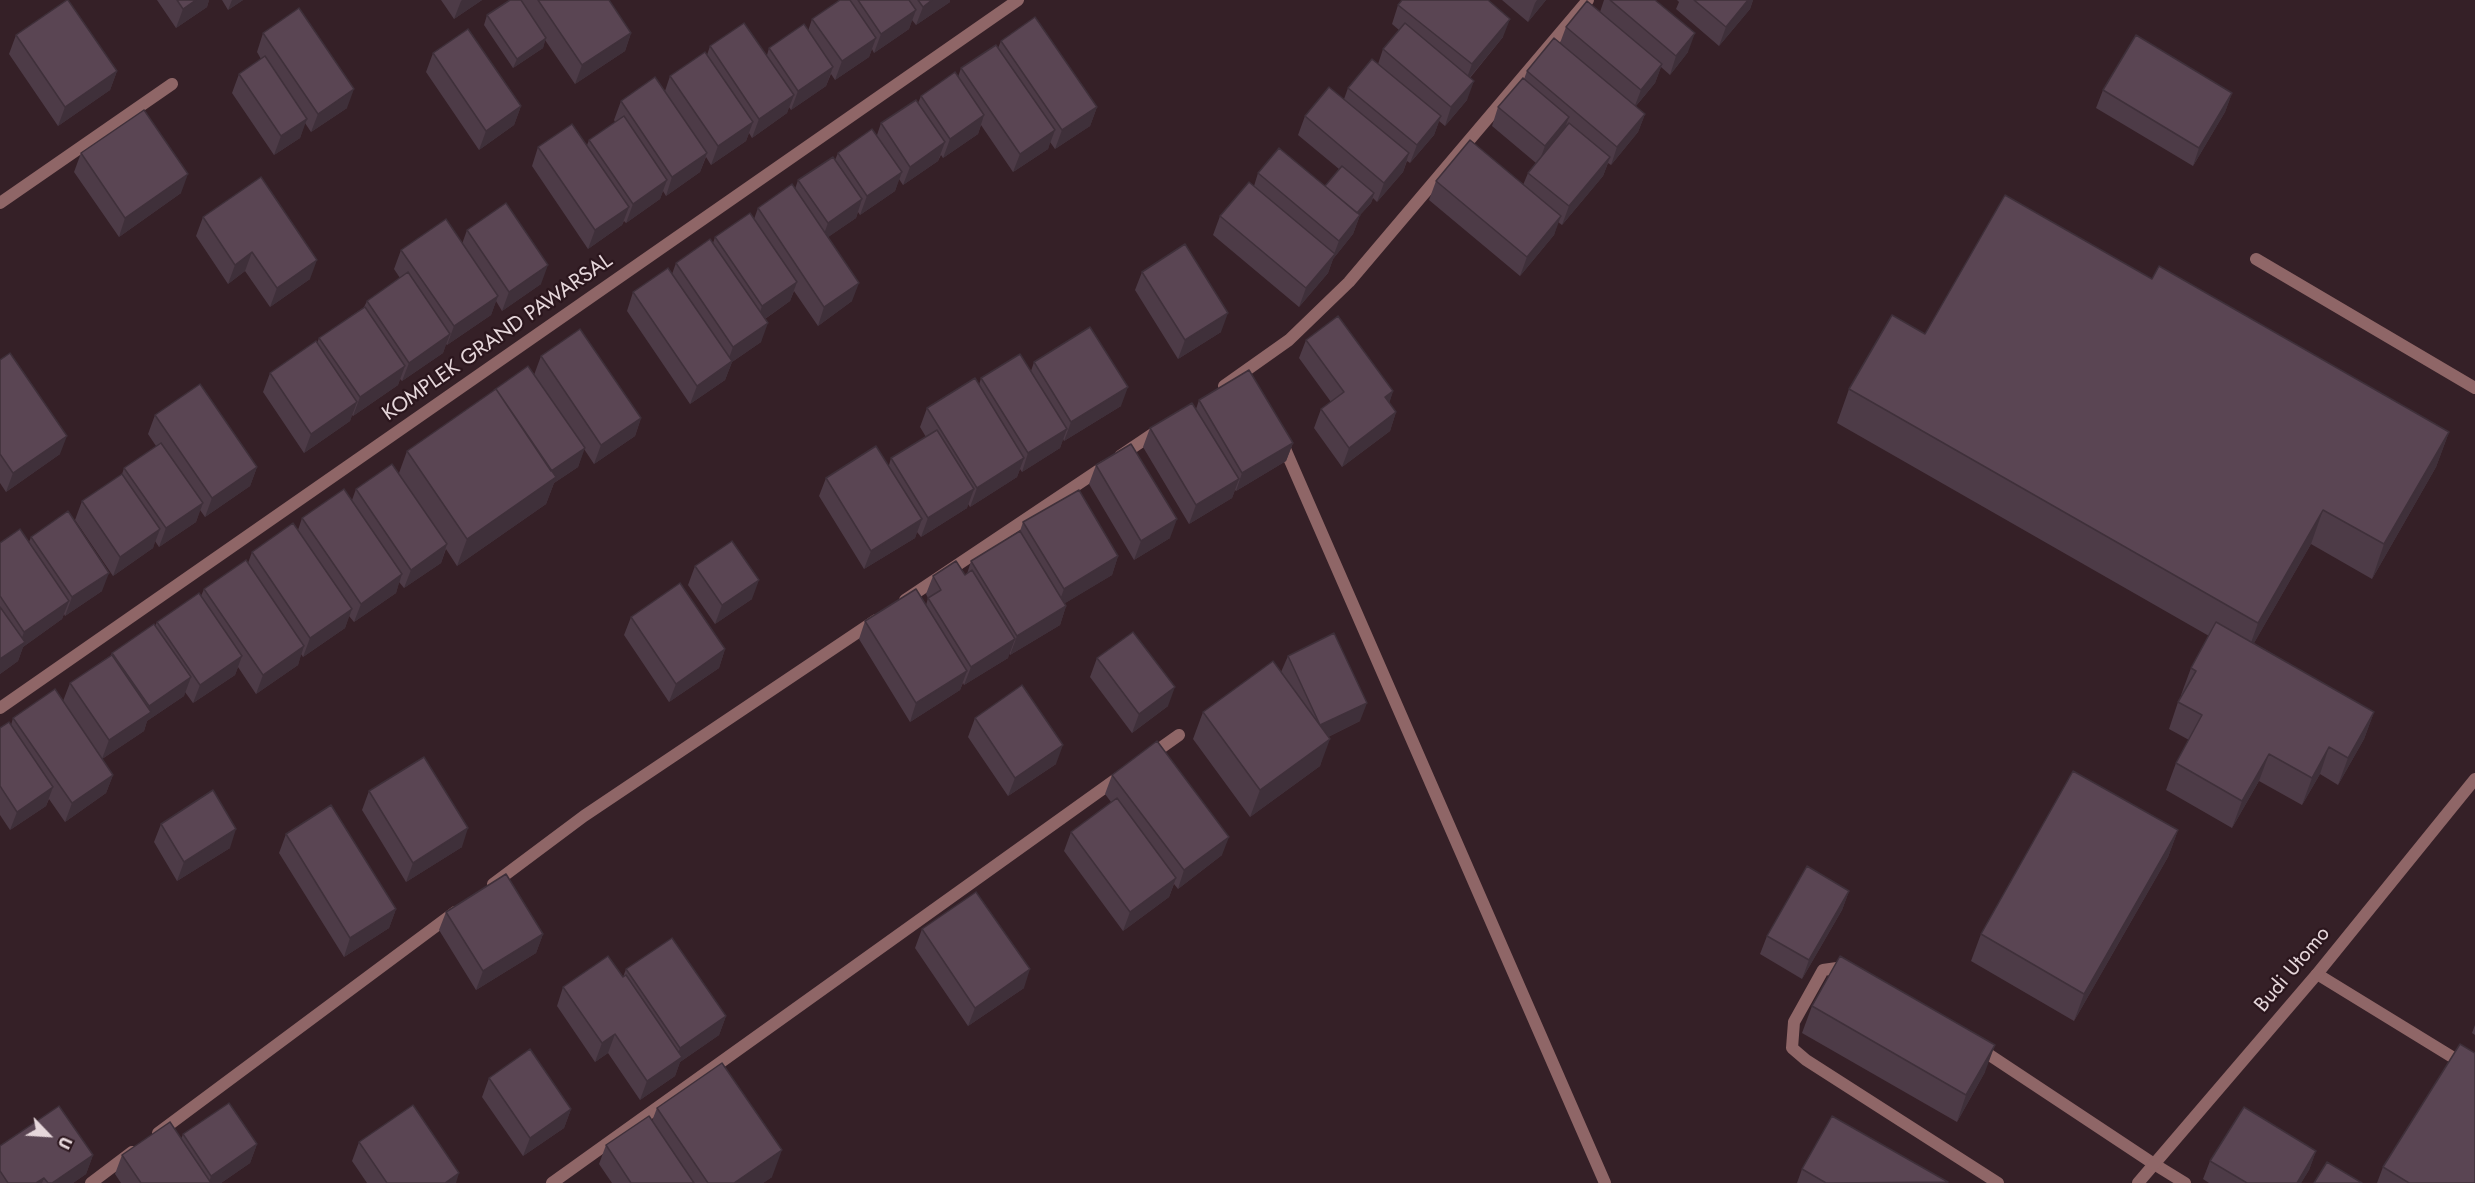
<!DOCTYPE html>
<style>
body{margin:0}
#map{position:relative;width:2475px;height:1183px;overflow:hidden;background:#352027;font-family:Jost,sans-serif}
canvas{display:block}
.north{position:absolute;left:18px;top:1105px;width:60px;height:60px;-webkit-text-stroke:4px #2b161d;paint-order:stroke;rotate:115deg;font-size:16px;font-weight:700;line-height:24px;text-align:center;color:#e6d7db}
.north::after{content:'';display:block;margin:auto;width:21px;height:27px;background:#e6d7db;clip-path:polygon(50% 0,100% 100%,50% 72%,0 100%)}
</style>
<div id="map">
<canvas width="2475" height="1183"></canvas>
<div class="north">U</div>
</div>
<script>
const c = document.querySelector('canvas').getContext('2d');
c.lineJoin = 'round';
const poly = rows => new Path2D(rows.map(r => 'M' + r).join(''));
function trace(path, color, width, dash) { c.strokeStyle = color; c.lineWidth = width; c.lineCap = dash ? 'butt' : 'round'; c.setLineDash(dash || []); c.stroke(path); }
function paint(path, color) { c.fillStyle = color; c.fill(path, 'evenodd'); }
function write(font, color, halo, rows, align = 'center') {
  c.font = font + ' Jost,sans-serif'; c.lineWidth = 4.5; c.setLineDash([]); c.textBaseline = 'middle'; c.strokeStyle = halo; c.fillStyle = color; for (const [text, x, y, turn = 0] of rows) {
    c.save(); c.translate(x, y); c.rotate((+turn || 0) * Math.PI / 180); c.textAlign = isNaN(turn) ? turn : align; if (halo) c.strokeText(text, 0, 0); c.fillText(text, 0, 0); c.restore();
  }
}
trace(poly([
 [2256,259,2475,388],
 [1849,969,1844,967,1823,970,1794,1022,1792,1048,1806,1060,1998,1183],
 [2317,974,2475,1071],
 [1979,1048,2154,1164]
]), '#8f6667', 12);
trace(poly([
 [0,203,172,84],
 [1224,386,1289,340,1349,282,1588,0],
 [1282,442,1605,1183],
 [1120,456,1160,429],
 [905,600,1105,466],
 [0,708,1018,0],
 [1148,757,1179,735],
 [493,884,584,816,876,620],
 [158,1133,455,912],
 [2154,1164,2185,1183],
 [91,1183,132,1152],
 [552,1183,1122,775]
]), '#8f6667', 12);
trace(poly([
 [2138,1183,2317,974,2475,779]
]), '#8f6667', 12);
paint(poly([
 [157,0,209,0,207,7,176,28],
 [222,0,243,0,228,10],
 [441,0,482,0,454,19],
 [510,0,609,0,631,33,625,51,575,84,545,40,543,48,513,68,484,25,487,15],
 [838,0,950,0,950,2,916,25,912,20,909,29,874,53,872,49,869,57,835,80,831,74,826,86,791,110,789,107,787,113,752,138,749,133,746,141,711,165,706,157,700,172,666,196,663,191,660,199,626,223,624,221,622,225,588,249,532,166,538,147,587,145,589,140,615,122,614,120,621,101,665,91,670,76,707,55,710,46,767,55,769,48,808,31,812,19,839,1],
 [1502,0,1546,0,1528,22],
 [1604,0,1655,0,1688,52,1670,75,1661,67,1655,83,1636,106,1645,114,1638,132,1611,165,1608,163,1603,176,1562,225,1558,222,1554,235,1520,276,1429,200,1436,181,1523,185,1528,173,1536,163,1492,126,1498,107,1524,79,1527,71,1560,43,1566,27,1600,12],
 [1677,0,1753,0,1750,9,1719,46,1676,9,1679,2],
 [1398,5,1503,37,1470,78,1467,100,1445,126,1439,121,1434,135,1410,163,1407,161,1403,172,1377,202,1373,198,1371,203,1360,215,1353,234,1333,259,1328,273,1299,307,1213,235,1220,216,1254,186,1258,173,1325,186,1339,169,1298,135,1305,116,1344,99,1348,88,1378,64,1383,49,1399,30,1392,24],
 [263,33,347,108,311,132,305,123,300,138,274,155,232,93,239,74,261,59,257,52],
 [16,35,117,71,110,90,58,126,9,54],
 [1001,41,1097,107,1090,126,1055,149,1050,142,1048,149,1013,172,981,125,978,134,943,158,941,155,938,161,903,185,899,179,895,191,860,215,858,212,856,218,828,237,852,301,818,326,794,291,790,301,765,319,761,342,732,362,725,380,690,404,627,311,633,292,672,274,676,263,713,243,715,237,754,219,758,208,795,189,798,180,835,160,838,153,877,135,881,123,918,103,921,96,958,77,961,68,998,48],
 [433,53,521,106,514,125,479,150,426,72],
 [2103,90,2232,93,2225,112,2193,166,2096,108],
 [81,153,181,193,119,237,74,172],
 [203,217,310,279,270,307,245,271,228,284,196,236],
 [467,230,541,284,502,311,496,301,491,315,447,345,446,344,443,353,402,381,400,379,398,385,353,416,352,415,350,421,304,453,263,392,270,373,317,343,319,338,364,307,367,301,400,278,394,269,401,250,462,244],
 [1142,272,1221,332,1178,359,1135,290],
 [2152,279,2449,432,2436,467,2372,579,2311,544,2254,643,2374,712,2364,739,2338,785,2320,774,2302,805,2259,781,2232,828,2166,790,2176,763,2189,740,2169,729,2178,702,2182,695,2181,695,2191,668,2209,636,1837,423,1849,389,1925,334],
 [1306,340,1393,391,1389,403,1396,412,1390,431,1342,467,1314,428,1321,409,1331,402,1299,358],
 [541,356,641,418,635,436,594,464,584,449,578,467,554,483,546,504,457,566,446,549,441,563,404,588,399,582,396,593,354,622,349,616,345,628,303,657,301,654,298,665,256,694,238,667,235,675,193,703,185,692,184,696,147,721,144,731,102,759,113,775,106,793,65,822,49,799,46,806,10,830,0,815,0,728,11,725,13,718,63,701,70,683,111,655,112,653,155,626,157,622,201,596,204,589,248,563,252,552,298,530,302,518,352,500,356,489,399,473,407,451,534,375],
 [0,360,60,454,6,492,0,483],
 [1034,362,1121,406,1064,441,1063,439,1060,448,1022,472,1020,469,1017,477,970,507,968,504,967,508,921,537,917,532,915,538,864,569,819,496,826,478,889,465,891,458,926,437,920,427,927,408,979,385,981,378,1031,371],
 [1199,400,1293,443,1286,461,1236,491,1235,490,1232,498,1189,524,1143,447,1150,428,1196,409],
 [155,415,257,467,250,486,205,517,200,510,196,522,159,547,155,541,153,548,113,576,75,520,82,501,122,474,124,468,156,446,148,434],
 [1096,465,1170,538,1134,560,1089,484],
 [1023,522,1118,556,1112,575,1065,603,1066,606,1060,625,1010,655,1009,653,1008,658,964,685,963,683,960,690,910,722,859,639,865,621,926,605,928,598,926,594,933,576,965,575,967,574,971,561,1020,531],
 [31,537,102,591,65,616,64,614,62,619,23,647,18,661,0,674,0,543,29,542],
 [695,566,752,599,715,624,688,585],
 [631,617,725,649,719,668,669,702,624,635],
 [1288,656,1360,721,1328,737,1320,766,1250,817,1193,739,1203,712,1281,672],
 [1097,658,1168,706,1132,733,1090,677],
 [975,718,1056,764,1008,796,968,737],
 [1112,775,1222,855,1178,889,1174,884,1169,897,1123,931,1064,851,1071,832,1111,802,1105,794],
 [369,791,462,847,406,882,362,810],
 [161,824,230,848,177,881,154,842],
 [2178,830,2168,857,2074,1021,1971,961,1981,934],
 [286,834,396,909,389,928,344,957,279,853],
 [1849,891,1842,910,1802,979,1760,954,1767,936],
 [446,912,543,934,536,953,476,990,439,930],
 [922,929,1024,988,968,1026,915,948],
 [626,969,726,1016,719,1035,680,1062,675,1076,640,1100,608,1053,595,1062,557,1006,563,987,623,977],
 [1812,1006,1985,1072,1957,1122,1802,1033],
 [2475,1025,2475,1035,2472,1033],
 [489,1078,571,1109,564,1128,523,1156,482,1097],
 [657,1108,772,1177,763,1183,612,1183,599,1164,606,1145,652,1121],
 [183,1134,257,1144,250,1163,221,1183,121,1183,115,1174,122,1155,181,1139],
 [359,1142,456,1183,367,1183,352,1161],
 [0,1146,93,1155,86,1174,73,1183,0,1183],
 [2316,1151,2309,1170,2301,1183,2209,1183,2203,1179,2210,1161],
 [2383,1167,2475,1183,2377,1183],
 [1802,1169,1948,1183,1797,1183]
]), '#4d3b47');
paint(poly([
 [196,0,209,0,207,7,176,28,183,9],
 [232,0,243,0,228,10],
 [462,0,482,0,454,19,461,1],
 [932,0,950,0,950,2,916,25,923,7],
 [1537,0,1546,0,1528,22,1535,3],
 [1748,0,1753,0,1750,9,1719,46,1726,27],
 [916,10,909,29,874,53,881,34],
 [1510,19,1503,37,1465,83,1472,64],
 [631,33,625,51,575,84,582,65],
 [1695,33,1688,52,1670,75,1676,56],
 [546,38,543,48,513,68,517,59],
 [876,38,869,57,835,80,842,61],
 [1662,64,1655,83,1634,108,1641,90],
 [833,67,826,86,791,110,798,91],
 [117,71,110,90,58,126,65,107],
 [1474,81,1467,100,1445,126,1451,107],
 [354,89,347,108,311,132,318,114],
 [2232,93,2225,112,2193,166,2199,148],
 [794,95,787,113,752,138,759,119],
 [521,106,514,125,479,150,486,131],
 [1097,107,1090,126,1055,149,1062,130],
 [1645,114,1638,132,1611,165,1617,147],
 [984,115,978,134,943,158,950,139],
 [1441,116,1434,135,1410,163,1417,145],
 [1569,117,1562,136,1538,165,1545,146],
 [307,119,300,138,274,155,281,136],
 [753,122,746,141,711,165,718,146],
 [1055,130,1048,149,1013,172,1020,154],
 [945,142,938,161,903,185,910,167],
 [707,153,700,172,666,196,672,177],
 [1409,153,1403,172,1377,202,1384,183],
 [1610,157,1603,176,1562,225,1569,206],
 [902,172,895,191,860,215,867,196],
 [188,174,181,193,119,237,125,218],
 [667,180,660,199,626,223,633,204],
 [1374,193,1371,203,1360,215,1353,234,1333,259,1328,273,1299,307,1306,288,1334,254,1339,241,1354,216],
 [862,199,856,218,821,242,828,223],
 [629,207,622,225,588,249,595,230],
 [1561,216,1554,235,1520,276,1527,257],
 [252,252,245,271,228,284,235,265],
 [317,260,310,279,270,307,277,288],
 [548,265,541,284,502,311,509,292],
 [797,282,790,301,756,325,762,306],
 [859,283,852,301,818,326,824,307],
 [498,296,491,315,447,345,454,326],
 [1228,313,1221,332,1178,359,1185,340],
 [768,323,761,342,732,362,725,380,690,404,697,386,726,366,733,347],
 [450,334,443,353,402,381,409,363],
 [405,366,398,385,353,416,360,397],
 [1128,387,1121,406,1064,441,1071,422],
 [1393,391,1387,410,1385,397],
 [357,402,350,421,304,453,311,434],
 [1396,412,1390,431,1342,467,1349,448],
 [641,418,635,436,594,464,601,445],
 [1067,429,1060,448,1022,472,1028,453],
 [2449,432,2436,467,2372,579,2384,544],
 [67,436,60,454,6,492,13,473],
 [1293,443,1286,461,1236,491,1242,473],
 [585,448,578,467,554,483,546,504,457,566,467,539,549,472],
 [1024,458,1017,477,970,507,977,488],
 [257,467,250,486,205,517,212,498],
 [1239,479,1232,498,1189,524,1196,505],
 [974,489,967,508,921,537,928,518],
 [203,503,196,522,159,547,166,528],
 [2323,510,2311,544,2246,657,2258,623],
 [922,519,915,538,864,569,871,551],
 [1177,519,1170,538,1134,560,1141,541],
 [160,529,153,548,113,576,120,557],
 [447,544,441,563,404,588,411,570],
 [1118,556,1112,575,1057,608,1064,589],
 [109,573,102,591,65,616,72,597],
 [402,574,396,593,354,622,361,604],
 [759,580,752,599,715,624,722,605],
 [69,601,62,619,23,647,18,661,0,674,0,659,19,646,24,632],
 [1066,606,1060,625,1010,655,1017,636],
 [352,609,345,628,303,657,310,638],
 [1015,639,1008,658,964,685,971,667],
 [304,646,298,665,256,694,263,675],
 [725,649,719,668,669,702,676,684],
 [242,656,235,675,193,703,200,685],
 [967,671,960,690,910,722,916,703],
 [191,677,184,696,147,721,144,731,102,759,109,740,145,716,149,706],
 [1175,687,1168,706,1132,733,1139,714],
 [1367,703,1360,721,1314,744,1320,725],
 [2374,712,2364,739,2338,785,2348,758],
 [1330,739,1320,766,1250,817,1260,790],
 [1063,745,1056,764,1008,796,1015,778],
 [2329,747,2320,774,2302,805,2312,778],
 [2269,754,2259,781,2232,828,2242,801],
 [113,775,106,793,65,822,72,803],
 [53,787,46,806,10,830,17,812],
 [468,828,462,847,406,882,413,863],
 [236,829,230,848,177,881,184,862],
 [2178,830,2168,857,2074,1021,2084,994],
 [1229,837,1222,855,1178,889,1184,870],
 [1176,878,1169,897,1123,931,1130,912],
 [1849,891,1842,910,1802,979,1809,960],
 [396,909,389,928,344,957,350,938],
 [543,934,536,953,476,990,483,971],
 [1030,969,1024,988,968,1026,975,1008],
 [726,1016,719,1035,680,1062,675,1076,640,1100,647,1081,675,1062,680,1048],
 [615,1034,608,1053,595,1062,602,1043],
 [1995,1045,1985,1072,1957,1122,1966,1095],
 [571,1109,564,1128,523,1156,530,1138],
 [257,1144,250,1163,221,1183,209,1183,211,1176],
 [782,1150,772,1177,763,1183,734,1183],
 [2316,1151,2309,1170,2301,1183,2297,1183],
 [93,1155,86,1174,73,1183,52,1183],
 [459,1173,456,1183,445,1183],
 [44,1178,42,1183,36,1183]
]), '#3f303a');
const building = poly([
 [67,0,68,0,117,71,65,107,16,35,67,0],
 [177,0,196,0,183,9,177,0],
 [510,0,521,0,546,38,517,59,487,15,510,0],
 [538,0,609,0,631,33,582,65,538,0],
 [840,0,850,0,876,38,842,61,812,19,840,0],
 [858,0,909,0,916,10,881,34,858,0],
 [918,0,932,0,923,7,918,0],
 [1402,0,1488,0,1510,19,1472,64,1398,5,1402,0],
 [1610,0,1655,0,1695,33,1676,56,1610,0],
 [1694,0,1748,0,1726,27,1694,0],
 [1587,1,1662,64,1641,90,1566,27,1587,1],
 [299,8,354,89,318,114,263,33,299,8],
 [1035,17,1097,107,1062,130,1001,41,1035,17],
 [744,23,794,95,759,119,710,46,744,23],
 [1405,23,1474,81,1451,107,1383,49,1405,23],
 [804,24,833,67,798,91,769,48,804,24],
 [468,29,521,106,486,131,433,53,468,29],
 [2136,35,2232,93,2199,148,2103,90,2136,35],
 [1554,38,1645,114,1617,147,1527,71,1554,38],
 [996,45,1055,130,1020,154,961,68,996,45],
 [705,52,753,122,718,146,670,76,705,52],
 [265,56,307,119,281,136,239,74,265,56],
 [1372,59,1441,116,1417,145,1348,88,1372,59],
 [955,72,984,115,950,139,921,96,955,72],
 [655,77,707,153,672,177,621,101,655,77],
 [1523,78,1569,117,1545,146,1498,107,1523,78],
 [1329,87,1409,153,1384,183,1305,116,1329,87],
 [916,100,945,142,910,167,881,123,916,100],
 [144,110,188,174,125,218,81,153,144,110],
 [624,116,667,180,633,204,589,140,624,116],
 [1569,123,1610,157,1569,206,1528,173,1569,123],
 [572,124,629,207,595,230,538,147,572,124],
 [872,129,902,172,867,196,838,153,872,129],
 [1470,140,1561,216,1527,257,1436,181,1470,140],
 [1279,148,1360,215,1339,241,1258,173,1279,148],
 [833,157,862,199,828,223,798,180,833,157],
 [1342,166,1374,193,1357,213,1325,186,1342,166],
 [261,177,317,260,277,288,252,252,235,265,203,217,261,177],
 [1249,182,1335,254,1306,288,1220,216,1249,182],
 [792,184,859,283,824,307,758,208,792,184],
 [2005,195,2152,279,2159,266,2449,432,2384,544,2323,510,2258,623,1849,389,1892,315,1925,334,2005,195],
 [506,203,548,265,509,292,467,230,506,203],
 [750,213,797,282,762,306,715,237,750,213],
 [446,219,498,296,454,326,401,250,446,219],
 [710,239,768,323,733,347,676,263,710,239],
 [1185,244,1228,313,1185,340,1142,272,1185,244],
 [668,268,732,361,697,386,633,292,668,268],
 [408,272,450,334,409,363,367,301,408,272],
 [365,307,405,366,360,397,319,338,365,307],
 [1338,316,1393,391,1385,397,1396,412,1349,448,1321,409,1344,392,1306,340,1338,316],
 [1090,327,1128,387,1071,422,1034,362,1090,327],
 [580,329,641,418,601,445,541,356,580,329],
 [316,341,357,402,311,434,270,373,316,341],
 [10,353,67,436,13,473,0,454,0,360,10,353],
 [1020,354,1067,429,1028,453,981,378,1020,354],
 [528,366,585,448,551,471,496,389,494,390,528,366],
 [1249,370,1293,443,1242,473,1199,400,1249,370],
 [975,378,1024,458,977,488,927,408,975,378],
 [200,384,257,467,212,498,155,415,200,384],
 [496,389,556,477,467,539,407,451,496,389],
 [1192,403,1239,479,1196,505,1150,428,1192,403],
 [937,430,974,489,928,518,891,458,937,430],
 [161,443,203,503,166,528,124,468,161,443],
 [1131,444,1177,519,1141,541,1096,465,1131,444],
 [876,446,922,519,871,551,826,478,876,446],
 [392,464,447,544,411,570,356,489,392,464],
 [122,474,160,529,120,557,82,501,122,474],
 [344,489,402,574,361,604,302,518,344,489],
 [1079,490,1118,556,1064,589,1023,522,1079,490],
 [68,511,109,573,72,597,31,537,68,511],
 [293,523,352,609,310,638,252,552,293,523],
 [20,529,69,601,24,632,0,596,0,543,20,529],
 [1020,531,1066,606,1017,636,971,561,1020,531],
 [732,541,759,580,722,605,695,566,732,541],
 [246,560,304,646,263,675,204,589,246,560],
 [956,561,965,575,972,570,1015,639,971,667,928,598,941,590,933,576,956,561],
 [680,583,725,649,676,684,631,617,680,583],
 [916,589,967,671,916,703,865,621,916,589],
 [199,593,242,656,200,685,157,622,199,593],
 [0,607,25,642,0,659,0,607],
 [2216,622,2374,712,2348,758,2329,747,2312,778,2269,754,2242,801,2176,763,2202,715,2178,702,2196,671,2191,668,2216,622],
 [154,624,191,677,149,706,112,653,154,624],
 [1133,632,1175,687,1139,714,1097,658,1133,632],
 [1334,633,1367,703,1320,725,1288,656,1334,633],
 [112,655,151,712,109,740,70,683,112,655],
 [1273,661,1330,739,1260,790,1203,712,1273,661],
 [1022,685,1063,745,1015,778,975,718,1022,685],
 [55,689,113,775,72,803,13,718,55,689],
 [9,722,53,787,17,812,0,786,0,728,9,722],
 [1157,741,1229,837,1184,870,1112,775,1157,741],
 [424,757,468,828,413,863,369,791,424,757],
 [2073,771,2178,830,2084,994,1981,934,2073,771],
 [213,790,236,829,184,862,161,824,213,790],
 [1117,798,1176,878,1130,912,1071,832,1117,798],
 [331,805,396,909,350,938,286,834,331,805],
 [1807,866,1849,891,1809,960,1767,936,1807,866],
 [506,874,543,934,483,971,446,912,506,874],
 [976,892,1030,969,975,1008,922,929,976,892],
 [672,938,726,1016,680,1048,626,969,672,938],
 [608,956,623,977,626,975,682,1057,647,1081,615,1034,602,1043,563,987,608,956],
 [1840,956,1995,1045,1966,1095,1812,1006,1840,956],
 [2460,1044,2475,1053,2475,1183,2409,1183,2383,1167,2460,1044],
 [530,1049,571,1109,530,1138,489,1078,530,1049],
 [722,1063,782,1150,734,1183,708,1183,657,1108,722,1063],
 [229,1103,257,1144,211,1176,183,1134,229,1103],
 [413,1105,459,1173,445,1183,387,1183,359,1142,413,1105],
 [59,1106,93,1155,52,1183,48,1183,44,1178,36,1183,8,1183,0,1171,0,1146,59,1106],
 [2244,1107,2316,1151,2297,1183,2247,1183,2210,1161,2244,1107],
 [649,1116,694,1183,631,1183,606,1145,649,1116],
 [1832,1116,1948,1182,1826,1183,1802,1169,1832,1116],
 [170,1122,211,1183,141,1183,122,1155,170,1122],
 [2327,1162,2362,1183,2314,1183,2327,1162]
]);
paint(building, '#5a4553');
trace(building, '#3f303a', 1.5);
write('21px', '#e6d7db', '#2b161d', [
 ["KOMPLEK GRAND PAWARSAL",498,338,-35],
 ["Budi Utomo",2293,970,-50]
]);
</script>
